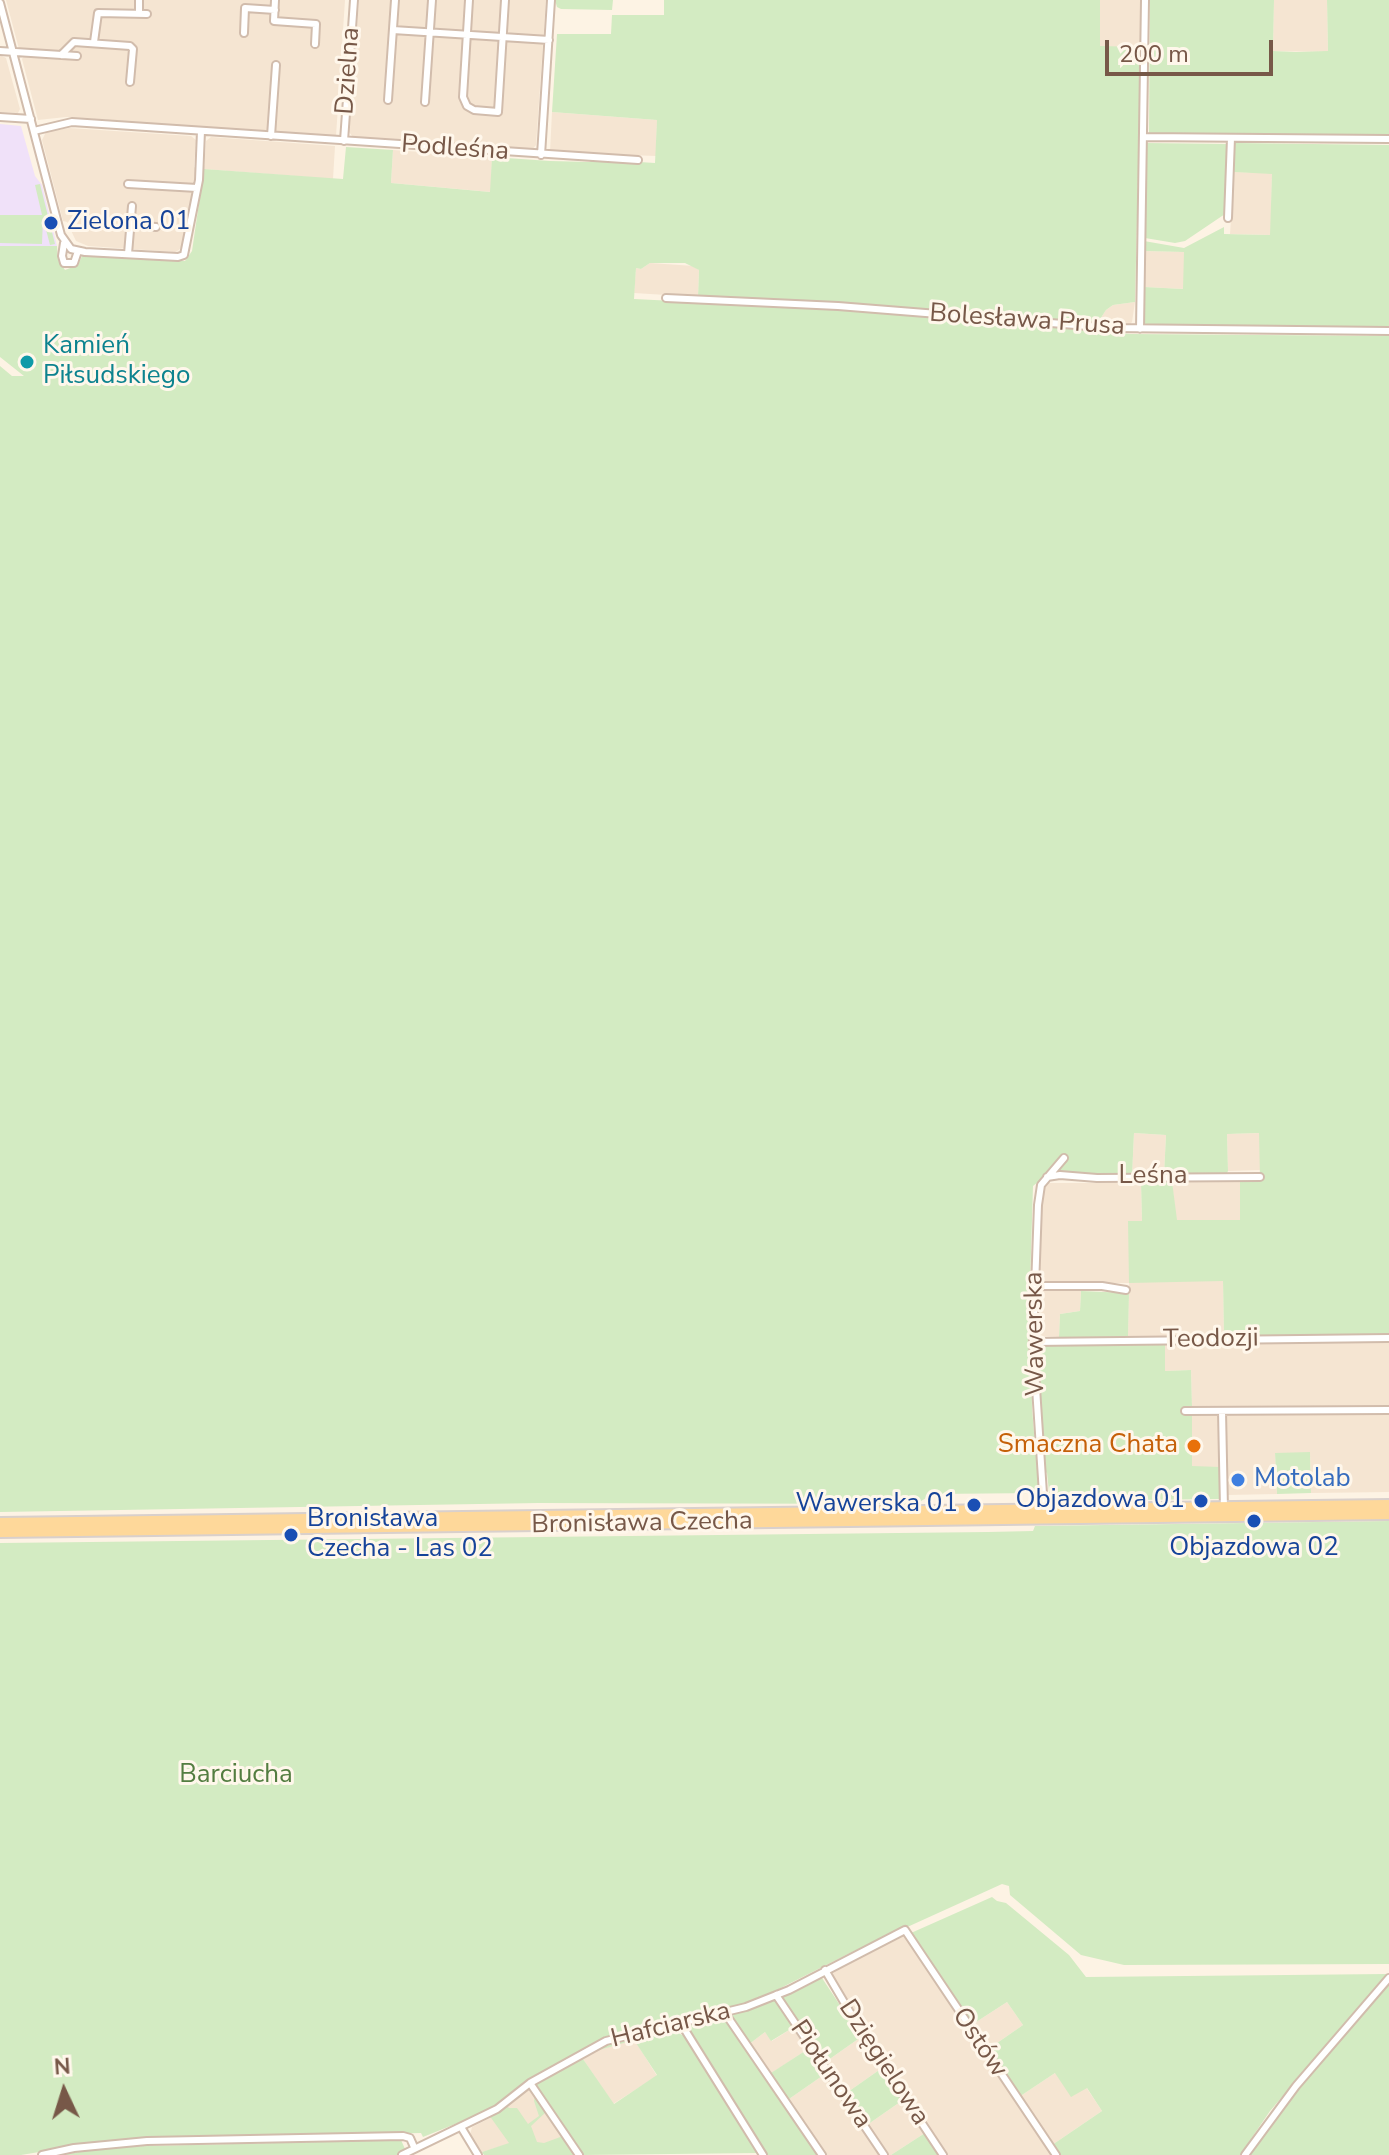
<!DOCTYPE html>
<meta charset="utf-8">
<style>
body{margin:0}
#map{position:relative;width:1389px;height:2155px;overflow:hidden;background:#fdf3e4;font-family:"Nunito Sans",sans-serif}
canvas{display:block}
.north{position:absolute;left:24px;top:2051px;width:80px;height:80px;-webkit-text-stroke:6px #fff7eb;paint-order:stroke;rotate:356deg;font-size:22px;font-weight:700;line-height:32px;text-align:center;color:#775848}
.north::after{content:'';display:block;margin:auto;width:28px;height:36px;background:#775848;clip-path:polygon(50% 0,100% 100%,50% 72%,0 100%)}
.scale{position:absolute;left:1105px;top:40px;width:168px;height:36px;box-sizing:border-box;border:4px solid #775848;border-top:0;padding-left:10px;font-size:24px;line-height:28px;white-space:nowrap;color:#775848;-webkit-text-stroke:6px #fff7eb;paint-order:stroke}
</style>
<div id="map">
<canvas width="1389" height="2155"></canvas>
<div class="north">N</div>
<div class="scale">200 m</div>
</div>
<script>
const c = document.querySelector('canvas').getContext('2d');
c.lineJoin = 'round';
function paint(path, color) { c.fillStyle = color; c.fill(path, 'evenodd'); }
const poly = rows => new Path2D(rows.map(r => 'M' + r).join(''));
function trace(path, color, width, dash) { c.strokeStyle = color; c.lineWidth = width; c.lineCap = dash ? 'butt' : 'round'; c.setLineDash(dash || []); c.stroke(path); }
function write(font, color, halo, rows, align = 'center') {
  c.font = font + ' "Nunito Sans",sans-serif'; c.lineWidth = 6; c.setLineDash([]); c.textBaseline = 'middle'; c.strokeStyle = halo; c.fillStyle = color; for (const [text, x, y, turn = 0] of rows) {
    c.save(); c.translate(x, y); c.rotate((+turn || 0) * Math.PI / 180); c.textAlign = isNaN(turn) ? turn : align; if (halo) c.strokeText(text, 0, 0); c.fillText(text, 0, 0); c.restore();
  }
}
paint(poly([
 [6,0,345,0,336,136,66,117,38,120,22,59,24,56,19,49],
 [359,0,546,0,536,145,532,150,353,137,349,132],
 [1100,0,1141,0,1141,47,1100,47],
 [1274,0,1327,0,1328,52,1273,51],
 [0,55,6,58,20,109,18,113,0,112],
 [552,112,657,120,656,156,550,152],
 [69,128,191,136,196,140,194,167,196,168,183,245,179,250,175,252,88,246,76,241,67,222,63,221,42,140,46,132],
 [211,137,335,146,333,179,204,169,206,141],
 [393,150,492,157,491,192,391,183],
 [1234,172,1272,173,1271,235,1230,234],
 [1144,251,1184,252,1184,289,1144,287],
 [650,263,694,266,699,270,698,297,634,293,636,268,641,269],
 [1135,302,1132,322,1128,326,1097,324,1106,310,1113,305],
 [1134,1133,1166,1135,1164,1175,1132,1176],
 [1260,1133,1260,1170,1228,1171,1227,1134],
 [1218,1179,1241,1182,1241,1220,1176,1221,1172,1181],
 [1047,1183,1141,1183,1142,1221,1128,1222,1223,1281,1224,1337,1128,1337,1129,1283,1038,1283,1041,1241,1039,1217,1043,1185],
 [1039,1290,1081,1291,1080,1311,1060,1314,1059,1337,1038,1336],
 [1389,1341,1389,1407,1192,1407,1191,1370,1165,1371,1165,1343],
 [1227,1413,1389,1413,1389,1492,1311,1493,1310,1453,1275,1453,1277,1494,1227,1495],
 [1192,1414,1219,1414,1220,1467,1192,1467],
 [899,1935,903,1935,949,2001,1052,2155,946,2155,874,2048,831,1978,831,1970],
 [1007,2002,1023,2025,987,2050,970,2026],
 [794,2027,808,2049,769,2075,756,2051,753,2052,748,2045,765,2032,772,2041],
 [861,2037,882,2068,845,2094,824,2063],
 [634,2039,657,2076,613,2104,583,2059,596,2051],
 [1055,2073,1086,2087,1102,2111,1052,2145,1019,2097],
 [825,2074,880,2155,825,2155,789,2099],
 [529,2086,563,2136,535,2155,518,2155,509,2144,482,2152,470,2135,472,2127,490,2118,489,2115],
 [903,2100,925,2133,891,2155,887,2155,867,2125]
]), '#f5e5d2');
paint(poly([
 [0,124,21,126,35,176,42,185,57,246,0,246]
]), '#f0e1f9');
paint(poly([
 [555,0,613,0,612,10,561,9,557,7],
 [664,0,1100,0,1100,46,1141,47,1135,302,1113,305,1106,310,1097,324,848,304,698,297,699,270,685,263,650,263,641,269,636,268,634,299,836,309,1131,334,1389,336,1389,1336,1224,1337,1223,1281,1129,1283,1128,1221,1142,1221,1141,1183,1172,1181,1177,1220,1240,1220,1240,1178,1260,1178,1259,1133,1227,1134,1228,1171,1226,1175,1164,1175,1166,1135,1134,1133,1132,1176,1060,1172,1043,1178,1033,1186,1030,1285,1032,1408,1039,1493,933,1494,916,1504,539,1503,0,1512,0,366,12,376,24,376,0,357,0,246,57,246,58,260,65,270,78,265,82,256,185,261,192,251,204,169,343,179,346,147,393,150,391,183,490,192,492,157,550,161,590,162,592,159,655,163,657,120,552,112,557,34,611,34,612,15,664,15],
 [1150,0,1274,0,1273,51,1296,52,1328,51,1327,0,1389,0,1389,138,1149,135],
 [1146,143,1227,144,1225,214,1185,241,1175,243,1145,238],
 [1235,143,1389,145,1389,326,1144,326,1144,287,1183,289,1184,252,1144,251,1144,241,1184,248,1224,227,1224,234,1270,235,1272,174,1234,172],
 [40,184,55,244,50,245,43,218,42,244,0,243,0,215,42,215,35,185],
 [1081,1291,1129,1293,1128,1337,1059,1337,1060,1314,1080,1311],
 [1165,1343,1165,1371,1191,1370,1192,1407,1182,1407,1181,1413,1192,1414,1192,1466,1220,1467,1220,1499,1050,1501,1047,1473,1043,1470,1037,1345],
 [1310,1452,1311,1493,1277,1494,1275,1453],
 [1389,1521,1389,1964,1124,1965,1081,1955,1010,1895,1009,1886,1002,1884,850,1953,745,2006,636,2028,610,2037,589,2047,495,2108,423,2137,421,2133,112,2140,21,2155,0,2155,0,1543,988,1532,1033,1531,1035,1526],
 [992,1897,997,1901,1006,1903,1069,1955,1086,1977,1387,1974,1270,2111,1240,2155,1059,2155,1052,2145,1102,2111,1087,2088,1071,2097,1055,2073,1019,2097,987,2050,1023,2025,1007,2002,970,2026,911,1937,911,1933],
 [820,1975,861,2037,824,2063,779,1997],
 [1389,1982,1389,2155,1249,2155,1289,2099],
 [775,1998,794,2027,771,2041,765,2032,748,2045,729,2016],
 [725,2017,819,2155,767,2155,684,2026],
 [662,2029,671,2029,684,2036,760,2153,582,2155,532,2082,583,2059,614,2104,657,2075,634,2040,596,2051,616,2040],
 [808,2049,825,2074,789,2099,771,2073],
 [882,2068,903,2100,867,2125,845,2094],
 [535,2095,546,2112,531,2126,537,2142,544,2143,563,2136,577,2155,484,2155,482,2152,509,2143,489,2115,506,2105,509,2108,517,2108,528,2124,539,2116,534,2101],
 [925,2133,940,2155,891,2155],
 [401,2140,405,2149,397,2155,62,2155,107,2147]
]), '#d3ebc2');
const minor = poly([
 [275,0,274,21,316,24,315,44],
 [469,0,463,97,467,106,474,110,498,112,505,0],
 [0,3,61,235,71,249,85,252,178,257,184,255,199,180,201,131],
 [139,14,139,0],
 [393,30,549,40],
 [244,33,245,8,275,10],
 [94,42,98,13,147,14],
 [0,51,77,56],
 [61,55,74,42,130,46,133,49,130,82],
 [388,100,395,0],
 [425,102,432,0],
 [0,117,31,119],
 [34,131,72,122,638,160],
 [271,136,276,65],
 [1143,137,1389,139],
 [344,141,354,0],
 [541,155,551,0],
 [128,184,197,188],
 [1228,218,1231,138],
 [130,225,156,227],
 [64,243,62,256,64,263,74,263,78,251],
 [128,254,132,206],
 [666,298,838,306,1113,328,1389,331],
 [1140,329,1145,0],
 [1047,1177,1060,1175,1097,1178,1260,1177],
 [1033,1286,1102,1286,1126,1290],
 [1033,1342,1389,1338],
 [1185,1411,1389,1410],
 [1222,1411,1224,1509],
 [1044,1509,1033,1342,1038,1205,1041,1185,1064,1158],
 [825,1970,864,2036,943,2155],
 [776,1995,884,2155],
 [725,2013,822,2155],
 [680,2022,763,2155],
 [530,2083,579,2155],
 [461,2127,478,2155],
 [42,2155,74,2148,147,2141,403,2136,410,2138,414,2147],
 [402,2155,497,2109,530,2083,606,2041,746,2007,789,1990,905,1930,1056,2155],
 [1245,2155,1296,2086,1389,1978]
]);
const primary = poly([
 [0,1523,1389,1505],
 [0,1532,1389,1514]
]);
trace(minor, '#d1bcac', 10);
trace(primary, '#d9d0cc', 14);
trace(minor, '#fff', 6);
trace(primary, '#fed89a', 10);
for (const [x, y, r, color] of [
 [51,223,8,"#1a4fb4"],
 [27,362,8,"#0f9aa8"],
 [1194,1446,8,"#e8710a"],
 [1238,1480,8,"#3f7fe0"],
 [1201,1501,8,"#1a4fb4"],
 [974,1505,8,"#1a4fb4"],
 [1254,1521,8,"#1a4fb4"],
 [291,1535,8,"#1a4fb4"]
]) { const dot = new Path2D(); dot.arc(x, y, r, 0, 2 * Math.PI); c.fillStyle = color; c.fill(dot); trace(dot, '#fff7eb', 3); }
write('26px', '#775848', '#fff7eb', [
 ["Dzielna",349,71,-86],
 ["Podleśna",455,149,4],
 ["Bolesława Prusa",1027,321,4],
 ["Leśna",1153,1177],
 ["Wawerska",1036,1334,-91],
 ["Teodozji",1211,1340,-1],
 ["Bronisława Czecha",642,1524,-1],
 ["Hafciarska",671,2026,-14],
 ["Ostów",979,2043,56],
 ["Dzięgielowa",883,2063,57],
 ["Piołunowa",830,2075,56]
]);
write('26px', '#164399', '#fff7eb', [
 ["Zielona 01",67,223],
 ["Objazdowa 01",1185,1501,"right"],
 ["Wawerska 01",958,1505,"right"],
 ["Bronisława",307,1520],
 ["Czecha - Las 02",307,1550],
 ["Objazdowa 02",1254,1549,"center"]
], 'left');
write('26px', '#0d838f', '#fff7eb', [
 ["Kamień",43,347],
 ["Piłsudskiego",43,377]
], 'left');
write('26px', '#c56008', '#fff7eb', [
 ["Smaczna Chata",1178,1446]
], 'right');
write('26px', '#366cbe', '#fff7eb', [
 ["Motolab",1254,1480]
], 'left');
write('26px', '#537d40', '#fff7eb', [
 ["Barciucha",236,1776]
]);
</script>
